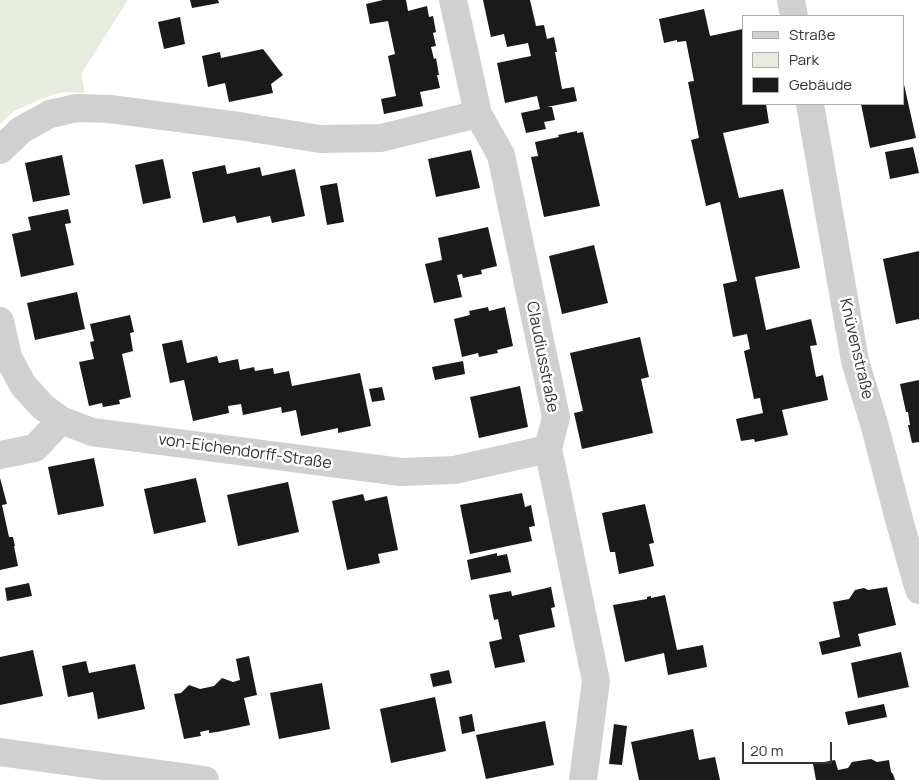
<!DOCTYPE html>
<meta charset="utf-8">
<style>
body{margin:0}
#map{position:relative;width:919px;height:780px;overflow:hidden;background:#fff;font-family:Manrope,sans-serif}
canvas{display:block}
.legend{position:absolute;left:742px;top:15px;width:162px;height:90px;box-sizing:border-box;background:#fff;border:1px solid #adadad;margin:0;padding:6px 9px;list-style:none;font-size:15px;color:#333}
.legend li{display:flex;align-items:center;gap:10px;height:25px}
.legend b{width:25px;border:1px solid #adadad}
.scale{position:absolute;left:742px;top:742px;width:90px;height:22px;box-sizing:border-box;border:2px solid #333;border-top:0;padding-left:6px;font-size:15px;line-height:18px;white-space:nowrap;color:#333;-webkit-text-stroke:4px #fff;paint-order:stroke}
</style>
<div id="map">
<canvas width="919" height="780"></canvas>
<ul class="legend">
<li><b style="height:6px;background:#d0d0d0"></b>Straße</li>
<li><b style="height:14px;background:#e6ecdf"></b>Park</li>
<li><b style="height:14px;background:#1a1a1a"></b>Gebäude</li>
</ul>
<div class="scale">20 m</div>
</div>
<script>
const c = document.querySelector('canvas').getContext('2d');
c.lineJoin = 'round';
function paint(path, color) { c.fillStyle = color; c.fill(path, 'evenodd'); }
const poly = rows => new Path2D(rows.map(r => 'M' + r).join(''));
function trace(path, color, width, dash) { c.strokeStyle = color; c.lineWidth = width; c.lineCap = dash ? 'butt' : 'round'; c.setLineDash(dash || []); c.stroke(path); }
function write(font, color, halo, rows, align = 'center') {
  c.font = font + ' Manrope,sans-serif'; c.lineWidth = 5; c.setLineDash([]); c.textBaseline = 'middle'; c.strokeStyle = halo; c.fillStyle = color; for (const [text, x, y, turn = 0] of rows) {
    c.save(); c.translate(x, y); c.rotate((+turn || 0) * Math.PI / 180); c.textAlign = isNaN(turn) ? turn : align; if (halo) c.strokeText(text, 0, 0); c.fillText(text, 0, 0); c.restore();
  }
}
paint(poly([
 [0,0,128,0,81,74,85,93,62,92,39,100,14,111,0,124]
]), '#e6ecdf');
paint(poly([
 [190,0,218,0,219,3,192,8],
 [383,0,406,0,408,11,427,6,429,17,433,16,436,32,433,33,436,46,431,47,434,59,436,58,439,75,437,75,440,88,420,92,423,106,384,114,381,99,396,96,388,56,395,54,388,21,370,24,366,4],
 [483,0,530,0,536,26,544,25,547,39,554,37,557,52,555,52,562,89,574,87,577,101,547,107,552,107,555,120,544,122,546,129,526,133,521,113,540,109,537,96,505,103,497,63,531,56,528,43,507,47,504,34,491,37],
 [704,9,710,36,743,29,743,104,766,104,769,123,723,133,739,198,783,189,800,268,755,277,766,330,811,319,817,345,810,346,816,377,823,375,828,400,782,410,788,435,755,442,754,439,741,441,736,419,763,413,760,398,754,399,744,351,750,349,747,334,733,337,728,311,723,284,737,281,720,202,706,206,691,140,699,138,688,82,694,81,686,41,677,42,677,40,664,43,659,19],
 [180,17,185,44,164,49,158,22],
 [263,49,283,75,271,84,273,93,229,102,225,83,208,87,202,56,220,52,221,58],
 [903,80,916,138,870,148,861,104,903,104],
 [577,131,577,133,583,132,600,206,544,217,531,157,538,156,535,142,559,137,558,135],
 [913,147,919,173,890,179,885,152],
 [471,150,480,188,436,197,428,159],
 [62,155,70,195,33,202,25,163],
 [163,159,171,198,143,204,135,165],
 [225,165,227,174,260,167,262,176,295,169,305,216,272,223,270,216,237,223,235,216,203,223,192,172],
 [337,183,344,222,327,225,320,186],
 [68,209,71,223,65,224,74,265,21,277,12,234,31,230,28,217],
 [488,227,497,266,481,270,482,274,463,278,462,274,457,275,462,297,434,303,425,264,442,260,438,238],
 [594,245,608,303,562,314,549,256],
 [919,251,919,319,896,324,883,259],
 [77,292,85,329,35,340,27,303],
 [488,307,489,311,505,307,513,346,497,350,498,353,479,357,478,353,462,357,454,319,470,315,469,311],
 [130,315,134,332,130,333,133,351,122,354,131,397,119,400,120,404,103,407,102,403,89,406,79,362,94,359,90,342,94,341,90,324],
 [640,337,649,377,641,379,653,433,582,449,574,413,583,411,570,353],
 [182,340,187,363,217,356,219,363,238,359,240,370,254,367,255,371,273,368,274,374,289,371,292,386,360,373,371,426,338,433,338,428,301,436,296,410,282,413,281,407,243,415,241,404,228,406,229,413,193,421,184,380,170,383,162,344],
 [463,361,465,374,435,380,432,367],
 [919,380,919,442,912,443,908,425,910,425,908,412,906,412,900,384],
 [520,386,528,427,479,438,470,397],
 [382,387,385,400,372,402,369,389],
 [94,458,104,506,58,515,48,467],
 [0,478,7,504,2,505,9,537,13,537,15,546,14,546,18,566,0,570],
 [196,478,206,522,154,534,144,489],
 [288,482,299,532,238,546,227,495],
 [522,493,525,507,531,505,535,526,529,527,532,541,470,554,460,505],
 [363,494,365,501,387,496,398,550,378,554,380,563,347,570,332,501],
 [645,504,654,543,649,544,654,566,619,574,615,552,610,552,602,513],
 [497,553,497,556,507,554,511,572,471,580,467,560],
 [29,583,32,596,7,601,5,588],
 [551,587,555,607,551,608,555,627,519,635,525,662,495,668,489,642,502,639,498,619,494,620,489,595,511,591,512,596],
 [887,587,896,625,858,634,861,646,822,655,819,642,840,637,833,602,849,599,855,590,864,588,868,590],
 [665,595,677,650,703,645,707,667,668,675,664,653,625,662,613,605,647,599,647,597,651,596,651,598],
 [33,650,43,696,0,705,0,657],
 [901,652,909,687,858,698,851,663],
 [249,656,257,695,244,698,250,725,217,732,209,733,209,730,200,732,201,736,184,739,174,694,181,693,189,685,200,689,214,686,222,678,233,682,240,680,236,659],
 [86,661,89,673,135,664,145,709,98,719,93,692,68,697,62,666],
 [449,670,452,683,433,687,430,674],
 [322,683,330,729,279,739,270,693],
 [435,697,446,751,391,763,380,709],
 [884,704,887,717,848,725,845,712],
 [472,714,475,731,462,734,459,717],
 [545,721,554,765,486,779,476,735],
 [614,724,627,726,622,765,609,764],
 [693,729,699,760,715,757,720,780,639,780,631,742],
 [871,759,877,762,889,760,891,772,893,774,895,780,816,780,813,764,835,760,838,770,848,768,852,762]
]), '#1a1a1a');
trace(poly([
 [453,0,478,114,501,155,556,417,548,449,558,496,596,681,583,780],
 [791,0,794,16],
 [810,104,855,361,875,427,900,523,919,590],
 [0,150,21,130,50,114,77,108,110,109,239,126,320,139,381,138,478,114],
 [0,321,8,357,23,385,43,407,61,420,92,432,401,472,454,470,548,449],
 [0,455,35,448,61,420],
 [0,752,205,780]
]), '#d0d0d0', 28);
write('16px', '#333', '#fff', [
 ["Knüvenstraße",856,349,77],
 ["Claudiusstraße",542,357,79],
 ["von-Eichendorff-Straße",245,452,8]
]);
</script>
